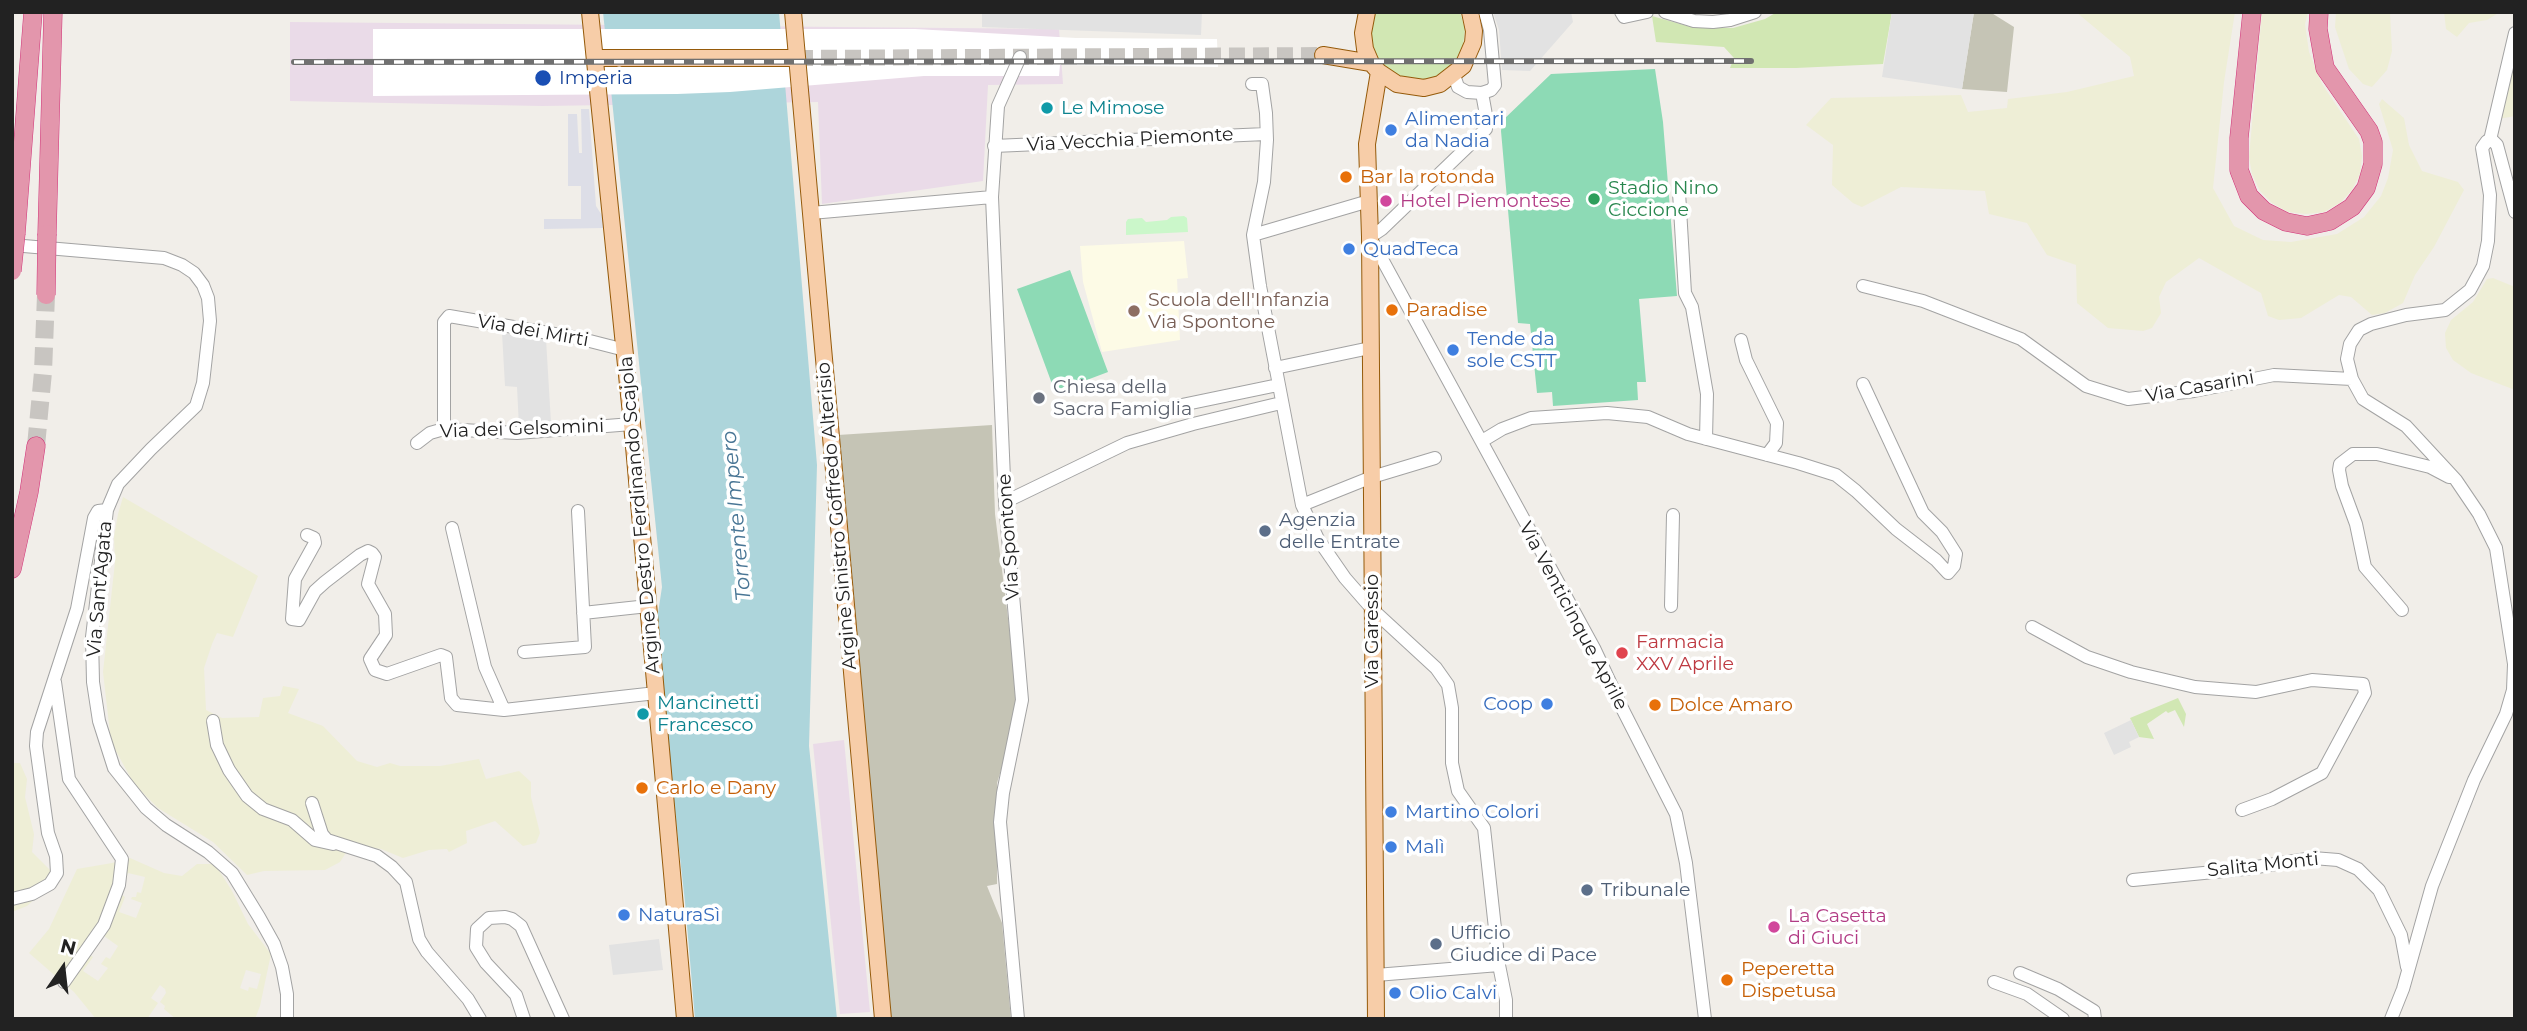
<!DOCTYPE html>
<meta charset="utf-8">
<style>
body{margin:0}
#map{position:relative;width:2527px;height:1031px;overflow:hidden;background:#f1eee9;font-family:Montserrat,sans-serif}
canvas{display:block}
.frame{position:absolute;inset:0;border:14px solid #222;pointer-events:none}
.north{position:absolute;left:28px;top:933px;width:70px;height:70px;-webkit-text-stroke:5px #fff;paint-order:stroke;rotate:14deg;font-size:19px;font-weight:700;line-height:28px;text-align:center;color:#222}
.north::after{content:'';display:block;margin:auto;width:24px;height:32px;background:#222;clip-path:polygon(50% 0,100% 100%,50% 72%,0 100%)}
</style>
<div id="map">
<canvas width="2527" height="1031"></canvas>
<div class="frame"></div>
<div class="north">N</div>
</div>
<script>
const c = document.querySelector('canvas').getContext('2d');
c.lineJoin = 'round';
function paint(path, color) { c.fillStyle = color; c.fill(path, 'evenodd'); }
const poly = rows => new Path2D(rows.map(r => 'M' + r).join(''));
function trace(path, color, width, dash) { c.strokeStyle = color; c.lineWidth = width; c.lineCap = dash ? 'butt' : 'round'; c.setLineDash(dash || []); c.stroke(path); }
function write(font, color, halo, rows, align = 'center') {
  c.font = font + ' Montserrat,sans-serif'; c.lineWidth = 7; c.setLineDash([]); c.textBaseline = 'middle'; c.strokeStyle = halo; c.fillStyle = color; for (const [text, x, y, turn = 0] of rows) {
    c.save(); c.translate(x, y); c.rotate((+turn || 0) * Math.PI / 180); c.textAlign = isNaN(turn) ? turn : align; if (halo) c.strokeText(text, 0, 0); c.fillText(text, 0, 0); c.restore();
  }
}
paint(poly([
 [290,22,1059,29,1063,84,988,85,983,181,822,204,818,102,542,106,290,101],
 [844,740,870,1012,840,1014,813,744]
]), '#eadbe8');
paint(poly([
 [1184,241,1188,278,1177,279,1180,340,1102,352,1083,282,1080,246]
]), '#fdfbe6');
paint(poly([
 [1974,12,1990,12,2014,27,2007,92,1962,89],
 [992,425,995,514,1016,682,1016,702,1012,734,997,783,997,884,987,886,1002,923,1011,1019,889,1019,838,435]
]), '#c5c4b5');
paint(poly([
 [2076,12,2235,12,2224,82,2213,188,2234,226,2263,240,2291,242,2337,234,2364,217,2381,196,2388,178,2393,150,2379,104,2382,99,2404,118,2409,145,2422,171,2458,182,2464,190,2434,247,2415,275,2403,303,2385,313,2372,315,2351,297,2339,295,2301,318,2279,320,2268,316,2261,293,2199,258,2166,282,2159,297,2161,313,2152,328,2143,331,2108,328,2077,303,2076,265,2047,255,2027,223,1989,214,1985,191,1901,187,1862,207,1853,203,1832,185,1833,145,1806,125,1831,98,1961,95,1968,112,2007,108,2008,99,2067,92,2134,76,2130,57],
 [2262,12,2308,12,2305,24,2309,52,2322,84,2359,139,2362,156,2360,174,2352,190,2340,203,2324,212,2306,214,2288,212,2272,203,2260,191,2252,174,2249,157],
 [2336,12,2390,12,2392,51,2387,70,2372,87,2363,84,2349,69,2335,27],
 [2444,12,2500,12,2487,20,2469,23,2457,37,2446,29],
 [2515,55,2515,116,2499,119],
 [2493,278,2515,287,2515,390,2471,373,2453,360,2446,348,2445,333,2451,320,2473,302,2487,279],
 [123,497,258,576,233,637,217,633,212,644,204,668,206,710,222,718,259,717,263,698,280,696,283,686,299,689,288,713,323,726,357,761,377,767,390,763,400,766,440,766,479,759,486,779,519,771,531,782,531,797,540,833,536,843,523,846,495,821,466,831,467,843,449,852,447,849,429,850,403,858,381,849,351,845,340,862,325,870,264,871,247,875,213,842,158,808,134,784,111,742,103,672,115,562,114,537,118,514],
 [12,763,20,763,27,779,25,797,34,834,32,852,53,873,37,897,27,906,12,912],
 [130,858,164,873,182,876,197,864,215,864,232,891,248,924,271,954,260,1006,255,1019,176,1019,164,1009,165,1006,160,1002,166,993,165,989,160,985,151,998,158,1003,147,1019,96,1019,74,992,29,953,49,929,77,869,112,863],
 [128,873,145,877,141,893,137,892,136,897,132,897,131,899,142,903,136,918,119,912,125,897,122,895],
 [104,936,118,946,110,959,106,957,101,964,108,968,98,981,83,971,93,957,90,955],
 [246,970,261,974,257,989,249,987,248,991,240,988]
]), '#eeeed6');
paint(poly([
 [1372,12,1460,12,1465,29,1463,46,1456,60,1445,72,1430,79,1413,81,1398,78,1385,70,1375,58,1369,43],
 [1777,12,1892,12,1883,64,1796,68,1730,68,1734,58,1724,47,1656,42,1652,16,1691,27,1733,28,1765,19],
 [2178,698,2186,714,2184,727,2175,710,2168,713,2166,711,2147,724,2154,739,2139,737,2130,718]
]), '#d1e7b3');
paint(poly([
 [1184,216,1187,218,1188,232,1126,235,1126,222,1128,219,1142,218,1146,222,1167,220,1171,217]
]), '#cbf7ca');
paint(poly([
 [1655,69,1663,122,1677,296,1639,299,1646,382,1637,382,1638,400,1553,406,1552,392,1537,393,1530,324,1518,323,1501,131,1502,121,1551,74],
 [1070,270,1108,372,1055,392,1017,289]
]), '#8ddab5');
paint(poly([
 [982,12,1202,12,1201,35,982,27],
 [1493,12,1571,12,1573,22,1530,71,1502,70,1499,30],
 [1892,12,1974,12,1962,89,1882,77],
 [502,333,546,339,551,423,519,427,517,387,505,386],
 [2131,720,2139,737,2129,742,2131,747,2114,755,2104,733],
 [659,939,663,970,613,975,609,945]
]), '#e2e2e2');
paint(poly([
 [581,109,589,109,596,206,603,217,603,228,544,229,544,219,581,219,581,186,568,186,568,114,577,114,579,153,582,153]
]), '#dddee7');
paint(poly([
 [603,12,779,12,817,465,809,746,837,1019,695,1019,685,902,655,633,662,587]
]), '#add5db');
paint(poly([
 [373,29,915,29,1076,38,1217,39,1218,67,1060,65,1059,76,924,76,730,92,677,94,373,96]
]), '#fff');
trace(poly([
 [797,58,1323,55]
]), '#c8c5c1', 16, [16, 8]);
trace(poly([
 [36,446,43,372,46,295]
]), '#c8c5c1', 18, [18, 9]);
const minor = poly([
 [1621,12,1624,17,1647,12],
 [1665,12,1694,21,1713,22,1730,20,1755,12],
 [1454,75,1458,87,1467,92,1482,93,1491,90,1495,85,1490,30,1485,12],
 [1252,84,1262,84,1266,113,1267,140,1264,182,1253,235,1260,286,1302,505,1318,539,1345,578,1373,610,1436,668,1448,685,1452,708,1452,763,1458,791,1484,828,1499,965,1506,1000,1506,1019],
 [1482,93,1486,115,1486,129,1382,229,1370,237,1594,648,1623,710,1676,814,1686,863,1705,1019],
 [2490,140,2515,33],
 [994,146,1266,134],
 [1679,192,1685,293,1692,307,1707,394,1706,439],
 [811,213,992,197],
 [1253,235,1369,201],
 [12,245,164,258,182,265,194,273,203,285,208,298,210,321,203,383,196,406,151,449,118,484,107,510,92,637,93,682,99,721,114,768,146,808,166,825,208,852,232,873,259,917,274,944,282,967,287,994,287,1019],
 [1863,286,1923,301,2021,339,2086,386,2128,399,2194,391,2274,375,2352,379],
 [1741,340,1746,360,1777,423,1776,443,1767,455],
 [1275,368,1370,348],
 [1172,407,1278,385],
 [444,429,444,322,449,316,578,338,625,350],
 [1482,441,1502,429,1531,418,1607,413,1648,417,1688,434,1798,463,1836,475,1856,491,1896,529,1936,560,1948,573,1954,566,1956,554,1942,532,1923,513,1863,384],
 [417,443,430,433,444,429,517,433,632,424],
 [1005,502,1127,443,1193,424,1281,403],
 [1302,505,1372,477,1435,458],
 [452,528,485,667,504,710],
 [307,535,314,538,315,543,295,579,292,619,299,620,315,591,325,582,360,555,368,551,372,553,375,557,368,584,385,614,386,635,370,659,375,670,387,674,441,655,446,657,451,698,457,705,504,710,656,693],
 [1671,606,1673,515],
 [2402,610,2365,567,2356,524,2342,486,2339,470,2340,464,2353,454,2377,454,2430,467,2449,477],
 [583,613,648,606],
 [2032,627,2087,657,2131,672,2195,687,2256,692,2312,680,2363,684,2365,693,2322,773,2272,799,2242,810],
 [524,652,585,647,578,511],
 [55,682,69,779,122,859,119,885,104,925,64,982],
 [213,721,217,745,229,770,247,796,263,809,292,820,315,840,333,844],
 [312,803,322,834,327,840,377,856,392,867,406,882,419,939,427,952,468,999,480,1019],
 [2133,880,2244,869,2313,858,2338,860,2358,869,2379,890,2401,935,2407,967],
 [12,899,32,894,50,884,57,873,56,856,48,833,36,746,37,732,77,609,94,518,98,511,107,510],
 [2020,973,2058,989,2094,1011,2095,1019],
 [1376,975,1499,965],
 [1994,982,2027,994,2063,1019],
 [524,1019,516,995,486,963,476,947,477,929,489,918,505,917,512,919,521,926,563,1019],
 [1018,1019,1000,822,1003,793,1022,700,1005,502,992,197,998,106,1020,57],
 [2391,1019,2403,989,2432,886,2474,780,2506,714,2513,690,2514,664,2496,548,2479,514,2456,480,2406,426,2363,399,2352,379,2347,359,2350,344,2359,330,2371,324,2406,315,2445,310,2470,290,2483,266,2488,241,2490,195,2482,148,2487,141,2493,141,2497,145,2515,212]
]);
const major = poly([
 [590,12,632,424,685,1019],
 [793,12,883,1019],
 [1367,12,1363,33,1365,49,1371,63,1379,72,1397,84,1424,88,1440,84,1463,66,1473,43,1474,31,1470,12],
 [1323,55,1371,63],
 [595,58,797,58],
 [1376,1019,1370,237,1367,144,1379,72]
]);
const highway = poly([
 [2252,12,2239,138,2239,170,2249,196,2264,211,2286,222,2307,226,2330,221,2352,207,2366,188,2373,164,2373,142,2369,131,2325,68,2318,29,2319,12],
 [16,233,33,12],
 [47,234,53,12],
 [12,569,29,492,36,446]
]);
trace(minor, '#a3a3a3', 14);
trace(major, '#955a0a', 18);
trace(highway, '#d13479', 19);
trace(minor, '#fff', 12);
trace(major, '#f7cda8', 16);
trace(highway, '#e396ac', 18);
const rail = poly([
 [294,62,1751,61]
]);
trace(rail, '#707070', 6);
trace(rail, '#fff', 3.5, [10]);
const highwayBridge = poly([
 [12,271,16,233],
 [46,295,47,234]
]);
trace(highwayBridge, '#d13479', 19, []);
trace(highwayBridge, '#e396ac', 18);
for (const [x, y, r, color] of [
 [543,78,9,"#1a4fb4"],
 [1047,108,7,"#0f9aa8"],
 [1391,130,7,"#3f7fe0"],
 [1346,177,7,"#e8710a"],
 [1594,199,7,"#2e9e5b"],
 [1386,201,7,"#d1479c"],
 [1349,249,7,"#3f7fe0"],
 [1392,310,7,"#e8710a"],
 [1134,311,7,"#8d6e63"],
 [1453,350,7,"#3f7fe0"],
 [1039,398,7,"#6b7280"],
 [1265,531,7,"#5c6f8a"],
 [1622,653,7,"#e0444e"],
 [1547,704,7,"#3f7fe0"],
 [1655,705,7,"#e8710a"],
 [643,714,7,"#0f9aa8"],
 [642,788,7,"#e8710a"],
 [1391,812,7,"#3f7fe0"],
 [1391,847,7,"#3f7fe0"],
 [1587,890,7,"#5c6f8a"],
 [624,915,7,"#3f7fe0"],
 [1774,927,7,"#d1479c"],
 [1436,944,7,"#5c6f8a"],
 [1727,980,7,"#e8710a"],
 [1395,993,7,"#3f7fe0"]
]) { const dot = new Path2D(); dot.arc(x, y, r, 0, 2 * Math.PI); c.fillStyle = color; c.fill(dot); trace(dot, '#fff', 2.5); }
write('19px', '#164399', '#fff', [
 ["Imperia",559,78]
], 'left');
write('19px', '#0d838f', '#fff', [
 ["Le Mimose",1061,108],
 ["Mancinetti",657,703],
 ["Francesco",657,725]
], 'left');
write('19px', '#366cbe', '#fff', [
 ["Alimentari",1405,119],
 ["da Nadia",1405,141],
 ["QuadTeca",1363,249],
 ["Tende da",1467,339],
 ["sole CSTT",1467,361],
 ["Coop",1533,704,"right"],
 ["Martino Colori",1405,812],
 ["Malì",1405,847],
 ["NaturaSì",638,915],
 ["Olio Calvi",1409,993]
], 'left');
write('19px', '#222', '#fff', [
 ["Via Vecchia Piemonte",1130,140,-3],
 ["Via dei Mirti",533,331,10],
 ["Via Casarini",2200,387,-10],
 ["Via dei Gelsomini",522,429,-2],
 ["Argine Destro Ferdinando Scajola",640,515,-95],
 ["Argine Sinistro Goffredo Alterisio",837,516,-95],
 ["Via Spontone",1009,537,-94],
 ["Via Sant'Agata",100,589,-85],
 ["Via Venticinque Aprile",1573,616,62],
 ["Via Garessio",1372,631,-90],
 ["Salita Monti",2263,865,-6]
]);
write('19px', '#c56008', '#fff', [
 ["Bar la rotonda",1360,177],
 ["Paradise",1406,310],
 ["Dolce Amaro",1669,705],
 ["Carlo e Dany",656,788],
 ["Peperetta",1741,969],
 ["Dispetusa",1741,991]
], 'left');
write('19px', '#27864d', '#fff', [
 ["Stadio Nino",1608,188],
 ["Ciccione",1608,210]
], 'left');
write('19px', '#b23c85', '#fff', [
 ["Hotel Piemontese",1400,201],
 ["La Casetta",1788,916],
 ["di Giuci",1788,938]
], 'left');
write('19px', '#785e54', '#fff', [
 ["Scuola dell'Infanzia",1148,300],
 ["Via Spontone",1148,322]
], 'left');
write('19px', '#5b616d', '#fff', [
 ["Chiesa della",1053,387],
 ["Sacra Famiglia",1053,409]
], 'left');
write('19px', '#4e5e75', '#fff', [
 ["Agenzia",1279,520],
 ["delle Entrate",1279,542],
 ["Tribunale",1601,890],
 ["Ufficio",1450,933],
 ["Giudice di Pace",1450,955]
], 'left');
write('19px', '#be3a42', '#fff', [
 ["Farmacia",1636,642],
 ["XXV Aprile",1636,664]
], 'left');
write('italic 21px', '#497695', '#fff', [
 ["Torrente Impero",737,516,-95]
]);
</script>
